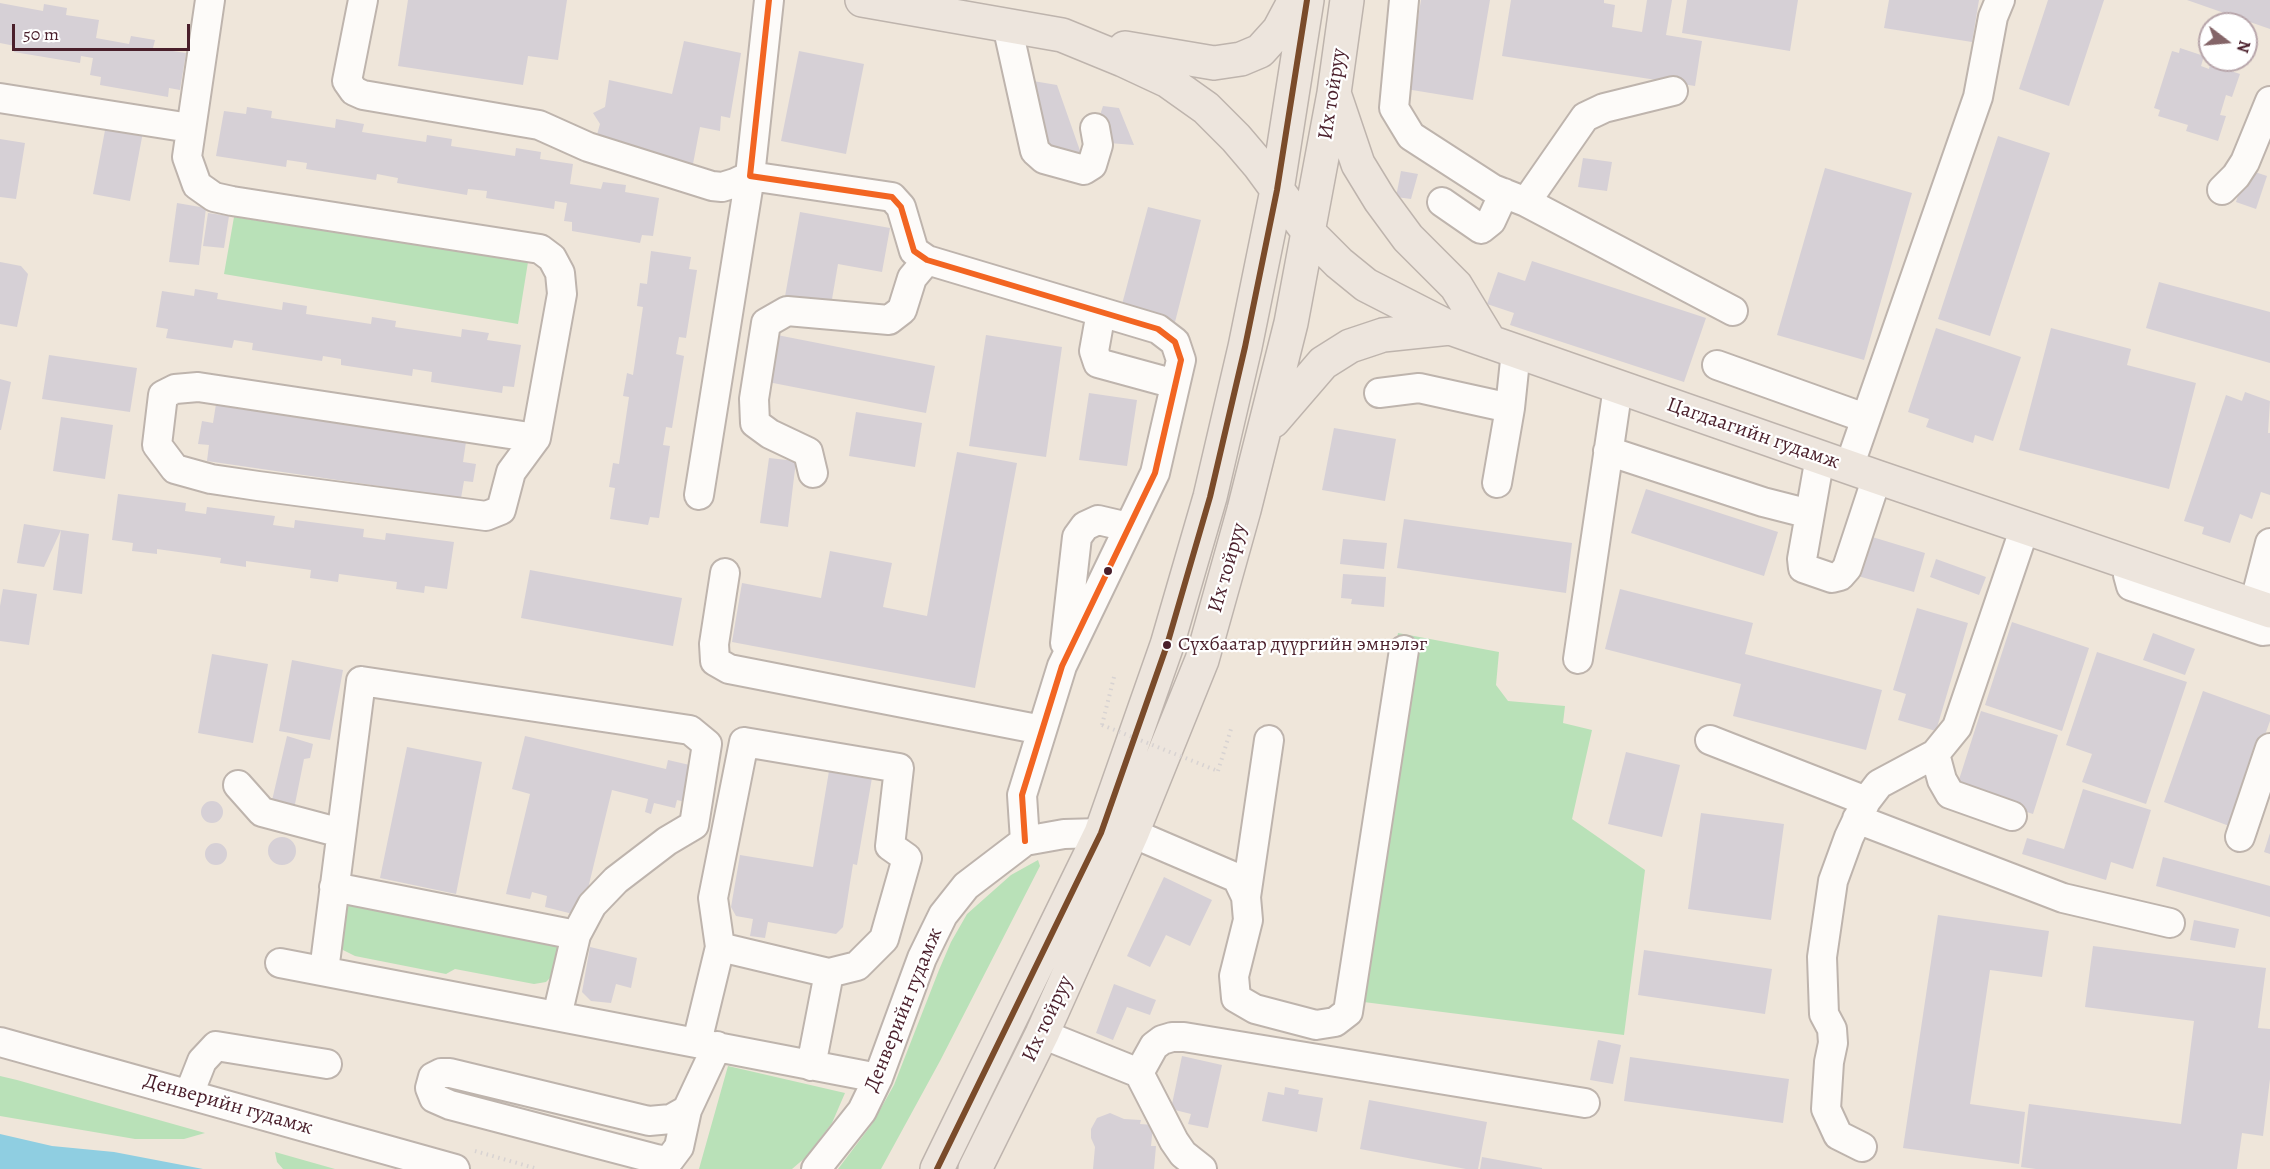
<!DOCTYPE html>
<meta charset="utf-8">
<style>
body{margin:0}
#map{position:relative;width:2270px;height:1169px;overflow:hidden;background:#efe6da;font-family:Alegreya,serif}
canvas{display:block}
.north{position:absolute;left:2198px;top:12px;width:60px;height:60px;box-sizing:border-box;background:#fff;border:2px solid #b7a5aa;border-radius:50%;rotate:106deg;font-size:16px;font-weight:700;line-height:24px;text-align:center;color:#4a1f2b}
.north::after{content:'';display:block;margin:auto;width:21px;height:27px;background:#846568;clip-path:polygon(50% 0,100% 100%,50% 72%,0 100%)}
.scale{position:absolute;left:12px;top:24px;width:178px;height:27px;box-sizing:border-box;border:3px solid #4a1f2b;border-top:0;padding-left:8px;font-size:18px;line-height:21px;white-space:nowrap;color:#4a1f2b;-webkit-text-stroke:4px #fff;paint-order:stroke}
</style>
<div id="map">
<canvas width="2270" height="1169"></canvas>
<div class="north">N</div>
<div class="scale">50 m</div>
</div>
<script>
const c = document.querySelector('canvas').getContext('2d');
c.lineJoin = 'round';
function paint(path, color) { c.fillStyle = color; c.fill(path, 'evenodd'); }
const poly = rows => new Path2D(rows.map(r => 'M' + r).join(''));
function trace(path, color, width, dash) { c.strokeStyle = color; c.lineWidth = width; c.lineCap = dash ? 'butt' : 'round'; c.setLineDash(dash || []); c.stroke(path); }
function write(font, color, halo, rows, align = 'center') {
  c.font = font + ' Alegreya,serif'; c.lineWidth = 4.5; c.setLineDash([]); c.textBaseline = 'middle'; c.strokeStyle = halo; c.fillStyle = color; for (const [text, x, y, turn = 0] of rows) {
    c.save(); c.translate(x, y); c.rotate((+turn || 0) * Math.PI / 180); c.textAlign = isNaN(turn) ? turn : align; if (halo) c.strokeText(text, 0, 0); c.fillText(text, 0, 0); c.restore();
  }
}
paint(poly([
 [234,217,528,262,518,324,224,274],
 [1398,633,1499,652,1496,685,1508,701,1565,706,1563,723,1592,730,1572,819,1645,870,1624,1035,1340,999],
 [1038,860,1040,866,940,1061,881,1169,838,1169,872,1124,894,1085,939,970,951,942,967,914,1011,875],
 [353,905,464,925,485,932,502,925,552,932,558,948,554,974,546,982,534,984,455,969,446,974,355,956,343,950,339,939,341,908],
 [728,1066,845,1093,832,1123,806,1157,792,1169,699,1169],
 [0,1076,17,1080,205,1133,184,1139,135,1139,0,1116],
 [275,1152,335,1169,283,1169,277,1162]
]), '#b9e1b8');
paint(poly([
 [0,1134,52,1146,114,1152,203,1169,0,1169]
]), '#8fcee1');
paint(poly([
 [408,0,567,0,558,60,528,56,523,85,398,66],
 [1421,0,1490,0,1473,100,1406,89],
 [1511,0,1604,0,1604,3,1615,5,1612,27,1642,32,1647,0,1672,0,1666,35,1702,41,1695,86,1502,56],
 [1687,0,1798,0,1790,51,1682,33],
 [1889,0,1979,0,1972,42,1884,28],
 [2048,0,2104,0,2069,106,2019,89],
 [2187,0,2270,0,2270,29],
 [0,3,43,11,44,4,67,8,66,15,99,20,96,38,129,44,131,36,155,40,153,48,186,53,180,90,169,88,168,97,100,85,101,77,90,75,93,58,81,56,80,63,14,52,15,46,0,43],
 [684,41,741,53,730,118,721,116,720,131,700,127,693,164,594,145,600,124,593,113,605,107,609,80,672,94],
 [2180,48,2204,56,2201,66,2209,69,2210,64,2240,74,2232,97,2226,95,2220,115,2226,116,2218,141,2186,131,2188,125,2158,116,2160,110,2154,108,2172,51,2179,53],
 [799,51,864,64,846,154,781,141],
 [1027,80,1057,85,1085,165,1055,161],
 [1103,106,1119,108,1134,145,1109,143,1100,115],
 [247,107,272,111,271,118,335,128,336,119,364,124,362,132,426,142,427,135,452,139,451,146,515,156,516,148,541,152,540,159,573,164,570,184,601,189,603,182,626,185,625,192,659,198,653,236,642,235,640,243,572,231,572,222,564,221,567,203,555,201,554,209,486,198,487,191,468,189,467,195,397,183,398,178,377,174,376,180,306,169,307,163,287,160,286,167,216,156,224,111,246,114],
 [106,125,143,132,130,201,93,194],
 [1998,136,2050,153,1990,336,1938,319],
 [0,139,25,143,16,199,0,197],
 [1583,158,1612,162,1607,191,1578,187],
 [1825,168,1912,193,1864,360,1777,335],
 [2246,169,2267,176,2256,209,2236,202],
 [1401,171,1418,174,1411,199,1396,197],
 [177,203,206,208,199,265,169,262],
 [1148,207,1201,220,1175,322,1121,308],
 [800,212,890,228,882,272,838,264,830,311,784,302],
 [208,213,229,216,224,248,203,246],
 [651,251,691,257,689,269,697,270,686,338,679,337,676,354,684,356,672,428,666,427,663,445,670,446,659,518,650,517,648,525,610,519,615,488,609,487,613,463,619,464,629,397,623,396,627,373,633,375,643,307,637,306,640,283,647,284],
 [1532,261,1706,318,1684,382,1510,325,1514,313,1487,304,1498,272,1525,281],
 [0,262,21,266,28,274,17,327,0,324],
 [2159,282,2270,312,2270,363,2146,328],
 [195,289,218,293,217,299,282,310,283,302,307,306,306,314,371,324,372,317,396,321,395,327,461,337,462,329,489,333,487,340,521,345,514,387,503,386,502,393,431,382,432,372,413,369,412,376,341,365,341,359,323,356,322,361,252,350,253,343,234,340,232,348,166,338,168,329,156,327,162,291,194,296],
 [1936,328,2021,357,1993,441,1975,435,1973,443,1926,427,1929,419,1908,412],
 [2051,328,2131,349,2127,365,2196,383,2169,489,2019,450],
 [777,335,935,366,926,413,768,382],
 [986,335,1062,347,1046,457,969,446],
 [49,355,137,368,130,412,42,399],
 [0,379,11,382,1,430,0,430],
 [2245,392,2270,401,2268,433,2270,433,2270,495,2261,492,2252,519,2240,514,2230,543,2202,534,2204,527,2184,521,2226,395,2242,401],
 [1089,393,1137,400,1127,466,1079,460],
 [216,404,466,442,463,462,476,464,473,482,464,481,461,498,207,461,209,445,198,444,202,421,213,423],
 [856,412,922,423,915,467,849,456],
 [61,417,113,425,105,479,53,471],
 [1334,428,1396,439,1385,501,1322,490],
 [957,452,1017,463,975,688,732,642,742,583,821,598,830,551,892,563,883,607,927,616],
 [769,458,796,461,788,527,760,523],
 [1646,489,1778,532,1764,576,1631,533],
 [118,494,186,503,185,511,206,514,207,507,275,516,273,525,294,528,295,520,364,529,363,537,385,540,386,533,454,542,447,589,425,586,424,593,396,589,397,582,339,574,338,582,310,578,311,570,246,561,246,567,220,563,221,558,157,549,157,554,132,551,133,543,112,540],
 [1404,519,1572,543,1566,593,1397,568],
 [24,524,61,530,44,567,17,563],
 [61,530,89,534,82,594,53,590],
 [1869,536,1925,553,1914,592,1858,576],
 [1343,539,1387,543,1384,569,1340,564],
 [1936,559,1986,577,1979,595,1930,577],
 [530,570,682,598,673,646,521,618],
 [1343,574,1386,577,1384,607,1351,604,1352,599,1341,598],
 [3,589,37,594,29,645,0,641,0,606],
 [1620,589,1753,623,1745,654,1882,690,1866,750,1733,716,1741,684,1605,649],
 [1917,608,1968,623,1936,731,1898,720,1906,694,1893,690],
 [2012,622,2089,648,2062,731,1985,705],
 [2153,633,2195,649,2185,675,2143,660],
 [2097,652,2187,682,2146,804,2082,782,2092,754,2066,745],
 [212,654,268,664,253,743,198,733],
 [292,660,343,670,330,740,279,731],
 [2203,691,2270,715,2270,721,2232,827,2164,802],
 [1981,711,2058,735,2033,814,1956,789],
 [287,736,313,744,310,758,304,759,293,814,270,809],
 [525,736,666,769,668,760,694,766,685,802,677,800,675,808,654,803,651,814,645,812,648,799,612,790,583,909,573,914,545,907,547,896,532,892,530,899,506,894,530,794,512,789],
 [407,747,482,762,456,894,380,878],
 [1626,752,1680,765,1662,837,1608,824],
 [830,765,873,772,857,865,853,864,843,927,836,934,768,922,765,938,750,936,753,919,736,916,731,907,740,855,813,867],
 [2083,789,2151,810,2133,869,2111,862,2106,880,2022,854,2027,838,2064,849],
 '201 812a11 11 0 1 1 22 0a11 11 0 1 1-22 0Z',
 [1701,813,1784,824,1771,920,1688,909],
 [2270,833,2270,854,2264,852],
 '268 851a14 14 0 1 1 28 0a14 14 0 1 1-28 0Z',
 '205 854a11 11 0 1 1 22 0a11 11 0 1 1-22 0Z',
 [2163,857,2270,886,2270,917,2156,886],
 [1164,877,1212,900,1190,946,1166,935,1150,967,1127,956],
 [1938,915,2049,931,2042,977,1990,970,1970,1104,2025,1112,2019,1164,1903,1148],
 [2194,920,2239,929,2235,948,2190,940],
 [2093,946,2266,968,2258,1028,2270,1029,2270,1079,2263,1136,2242,1133,2237,1169,2036,1169,2021,1167,2029,1104,2181,1124,2194,1021,2085,1007],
 [590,947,637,958,631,988,616,984,611,1003,591,1001,582,992],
 [1644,950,1772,969,1765,1014,1638,995],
 [1114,984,1156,1000,1150,1015,1127,1007,1113,1040,1096,1033],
 [1598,1040,1621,1045,1613,1084,1590,1080],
 [1182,1056,1222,1065,1208,1128,1188,1124,1191,1114,1171,1109],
 [1630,1057,1789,1079,1783,1123,1624,1101],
 [1285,1087,1299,1090,1298,1094,1323,1098,1317,1132,1262,1121,1268,1092,1284,1095],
 [1369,1100,1487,1122,1478,1169,1466,1169,1360,1149],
 [1110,1113,1124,1119,1141,1120,1140,1124,1153,1125,1151,1146,1156,1146,1154,1169,1093,1169,1095,1147,1091,1138,1091,1129,1097,1118],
 [1482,1157,1542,1168,1542,1169,1480,1169]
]), '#d6d0d6');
const minor = poly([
 [210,0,187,157,197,185,214,197,232,201,540,249,552,258,560,273,562,294,536,438],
 [363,0,347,81,354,91,363,95,539,125,588,147,712,186,722,187,735,183,750,176],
 [769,0,750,176,892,197,901,207,914,251,927,260,1158,329,1175,342,1181,360,1155,473,1062,666,1022,795,1025,841],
 [1404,0,1394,108,1411,136,1493,189,1526,202,1733,311],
 [1007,25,1035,151,1044,159,1084,170,1092,165,1098,145,1095,128],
 [0,98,190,128],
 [2222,190,2236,176,2245,162,2270,101],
 [1442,202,1481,229,1491,221,1504,193],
 [1526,202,1585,117,1604,108,1673,91],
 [1101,312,1094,351,1098,363,1175,384],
 [1717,365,1865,418],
 [198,387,536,438,511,472,501,510,486,516,258,486,211,479,175,469,157,445,163,395,175,389,198,387],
 [1379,393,1419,388,1510,408,1516,351],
 [1608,451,1763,502,1810,514],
 [1820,457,1802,559,1803,568,1832,578,1840,576,1847,568,1877,477],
 [1849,467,1978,97,1993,17,2000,0],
 [813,473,808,452,770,434,755,423,754,399,766,323,787,311,889,320,902,310,912,278,927,260],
 [1497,483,1510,408],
 [699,495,750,176],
 [2130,563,2128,575,2131,586,2263,631,2270,630],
 [725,573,714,644,715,661,729,669,1042,730],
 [2254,605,2270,543],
 [1065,643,1077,537,1085,526,1098,520,1128,527],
 [1578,659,1618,387],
 [1710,740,1866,801],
 [744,742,899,768,890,846,907,858,884,939,857,966,829,973,720,947,713,898,744,742],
 [1935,754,1942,780,1950,794,2012,816],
 [238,785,262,812,341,833],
 [1857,819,2063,898,2170,923],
 [1132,833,1237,878,1246,897,1248,920,1234,976,1236,998,1255,1009,1316,1025,1335,1022,1348,1012,1404,650],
 [2240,837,2270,748],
 [334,887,576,935],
 [1246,897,1269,740],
 [280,963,878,1078],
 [324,971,361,681,690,730,707,744,694,825,667,841,616,880,592,905,576,935,557,1016],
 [1042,1034,1139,1073,1174,1141,1183,1154,1202,1169],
 [0,1042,455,1169],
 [697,1042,720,947],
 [811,1066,829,973],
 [1139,1073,1154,1046,1162,1040,1172,1037,1184,1037,1585,1103],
 [189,1094,202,1061,216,1046,327,1064],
 [687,1110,679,1147,670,1159,660,1160,450,1105,434,1098,430,1088,433,1077,441,1073,450,1073,649,1121,671,1119,687,1110,717,1046],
 [1862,1147,1838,1135,1826,1109,1829,1062,1833,1043,1832,1029,1824,1014,1822,957,1833,881,1849,837,1866,801,1879,784,1935,754,1957,727,2025,527],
 [816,1169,862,1111,878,1078,922,958,943,915,966,886,1025,841,1064,834,1101,833]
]);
const major = poly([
 [862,0,1062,35,1123,60,1168,81,1206,108,1236,138,1259,165,1309,233,1339,263,1366,285,1450,328,1877,477,2270,611],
 [1125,48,1214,63,1241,59,1260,51,1279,30,1295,0],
 [1335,96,1358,164,1380,200,1408,238,1456,286,1490,342],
 [1273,421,1323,363,1350,346,1383,335,1450,328],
 [937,1169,1101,833,1167,645,1210,497,1245,347,1277,190,1307,0],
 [975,1169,1042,1034,1132,833,1202,660,1244,510,1291,323,1334,93,1347,0]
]);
trace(minor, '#beb4ad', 32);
trace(major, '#beb4ad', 36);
trace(poly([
 [1102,725,1115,673],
 [1218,771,1231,729],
 [475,1151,538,1169]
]), '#d8d3d2', 4, [1.5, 4.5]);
trace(minor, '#fdfbf9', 28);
trace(major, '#ede5dd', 33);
trace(poly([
 [1102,725,1218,771]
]), '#d8d3d2', 4, [1.5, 4.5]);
trace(poly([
 [937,1169,1101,833,1167,645,1210,497,1245,347,1277,190,1307,0]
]), '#7a4b2a', 6);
trace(poly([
 [769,0,750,176,892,197,901,207,914,251,927,260,1158,329,1175,342,1181,360,1155,473,1062,666,1022,795,1025,841]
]), '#f26522', 6);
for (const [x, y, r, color] of [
 [1108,571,5,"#4a1f2b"],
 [1167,645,5,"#4a1f2b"]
]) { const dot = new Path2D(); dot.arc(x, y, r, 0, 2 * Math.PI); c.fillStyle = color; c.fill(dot); trace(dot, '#fff', 2); }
write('20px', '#4a1f2b', '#fff', [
 ["Сүхбаатар дүүргийн эмнэлэг",1178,645]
], 'left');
write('21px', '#4a1f2b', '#fff', [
 ["Их тойруу",1333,94,-81],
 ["Цагдаагийн гудамж",1753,434,19],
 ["Их тойруу",1228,568,-74],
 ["Денверийн гудамж",904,1010,-68],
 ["Их тойруу",1048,1019,-65],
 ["Денверийн гудамж",228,1105,16]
]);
</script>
